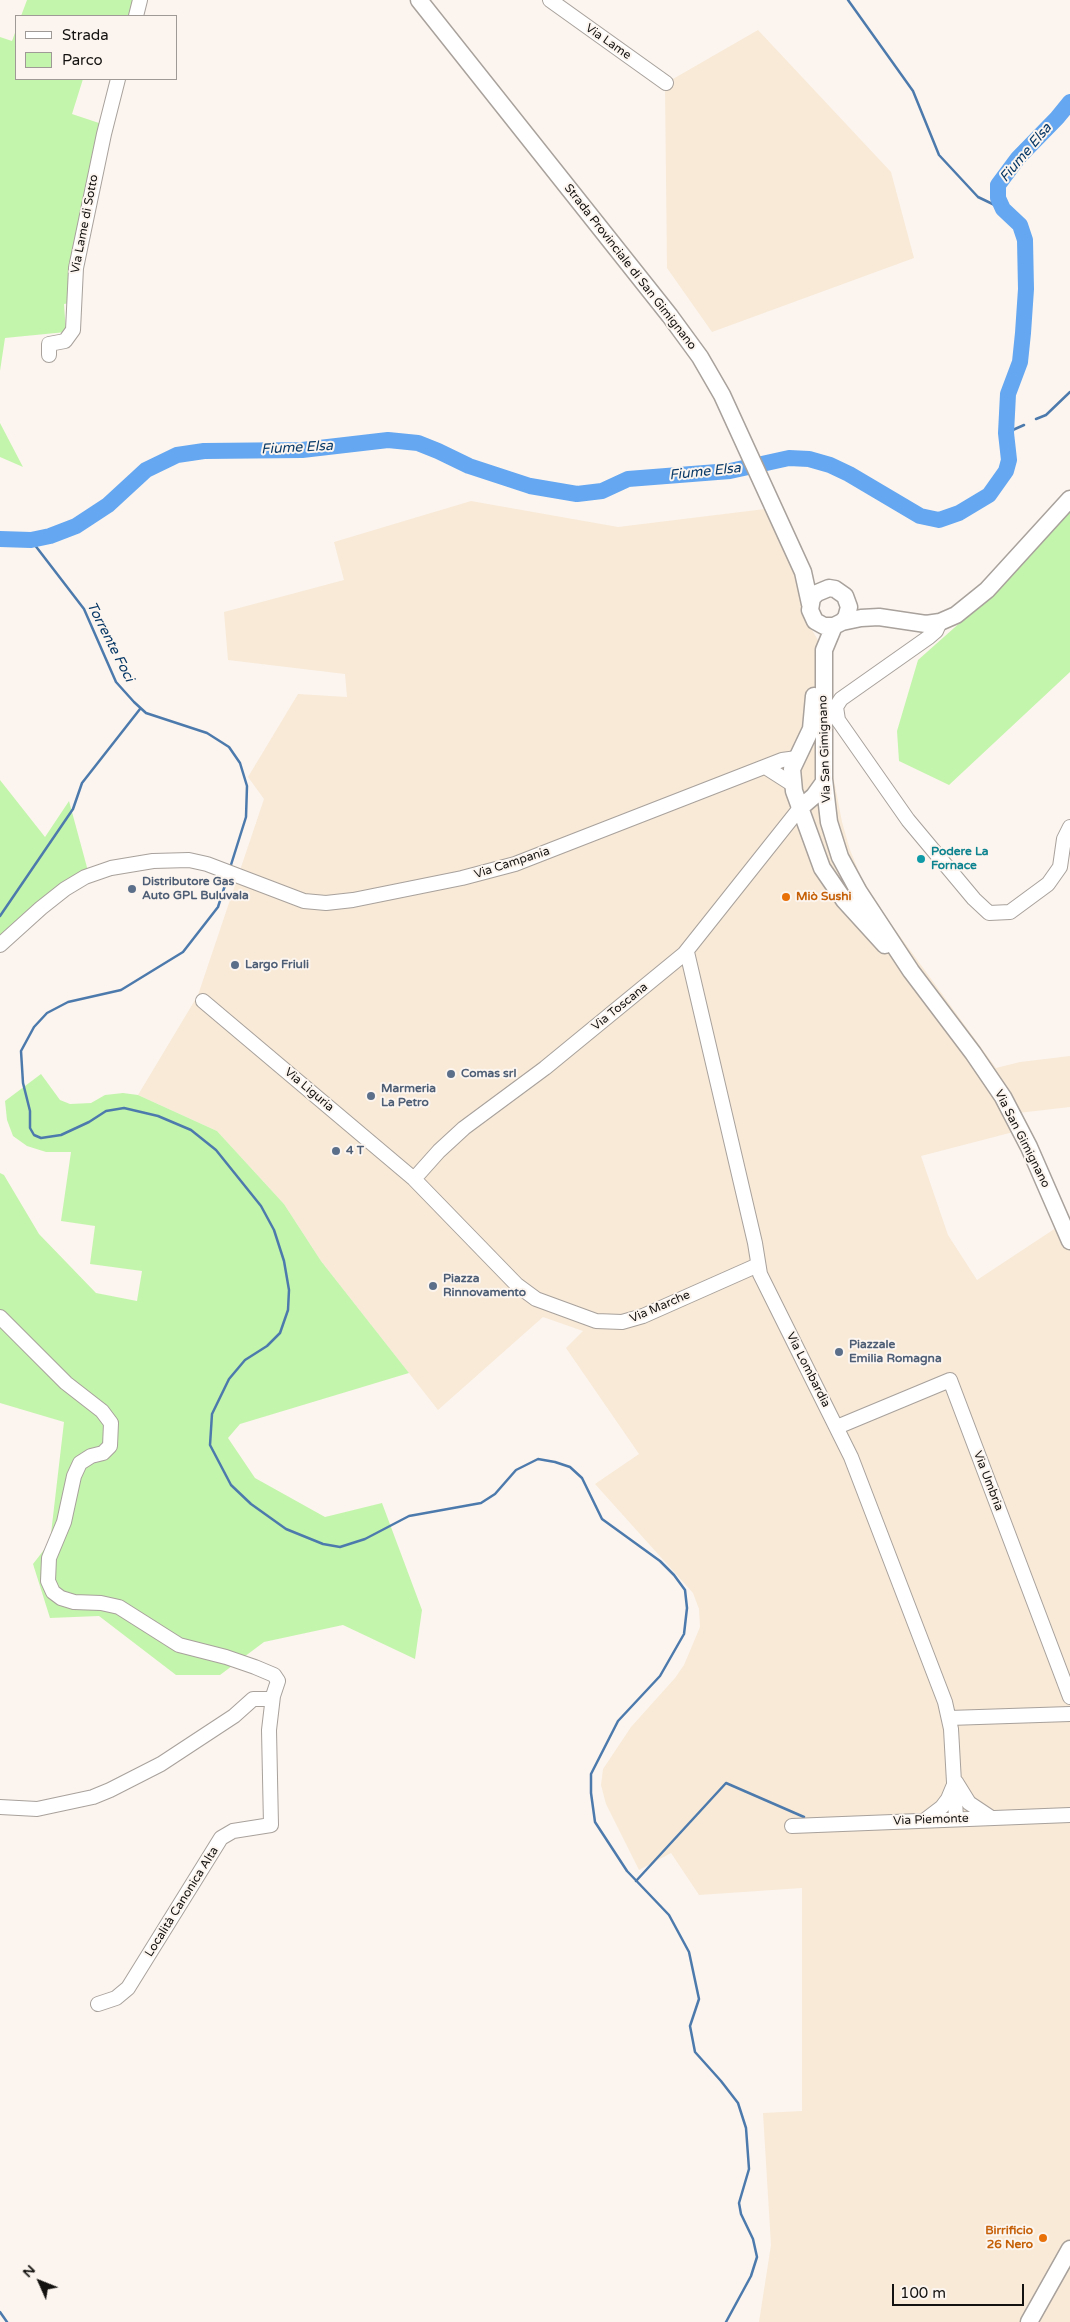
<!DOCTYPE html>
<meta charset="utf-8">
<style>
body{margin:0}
#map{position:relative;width:1070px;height:2322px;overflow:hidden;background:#fcf5ef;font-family:"Varela Round",sans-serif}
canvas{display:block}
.legend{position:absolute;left:15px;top:15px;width:162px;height:65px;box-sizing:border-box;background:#fcf5ef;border:1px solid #9f9a96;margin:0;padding:6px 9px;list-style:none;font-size:15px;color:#141210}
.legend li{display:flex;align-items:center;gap:10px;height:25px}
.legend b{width:25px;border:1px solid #9f9a96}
.north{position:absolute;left:15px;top:2257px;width:50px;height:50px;-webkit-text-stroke:4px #fcf5ef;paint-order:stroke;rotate:314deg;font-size:14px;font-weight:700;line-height:20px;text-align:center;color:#141210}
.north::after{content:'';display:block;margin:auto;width:18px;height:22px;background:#141210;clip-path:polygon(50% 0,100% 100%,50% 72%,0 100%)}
.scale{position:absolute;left:892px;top:2284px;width:132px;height:22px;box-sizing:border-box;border:2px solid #141210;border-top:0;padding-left:6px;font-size:15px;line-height:18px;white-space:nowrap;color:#141210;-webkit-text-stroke:4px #fcf5ef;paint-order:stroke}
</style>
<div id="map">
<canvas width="1070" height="2322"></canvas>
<ul class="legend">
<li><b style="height:6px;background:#fff"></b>Strada</li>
<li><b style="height:14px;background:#c4f5ad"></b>Parco</li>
</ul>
<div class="north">N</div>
<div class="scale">100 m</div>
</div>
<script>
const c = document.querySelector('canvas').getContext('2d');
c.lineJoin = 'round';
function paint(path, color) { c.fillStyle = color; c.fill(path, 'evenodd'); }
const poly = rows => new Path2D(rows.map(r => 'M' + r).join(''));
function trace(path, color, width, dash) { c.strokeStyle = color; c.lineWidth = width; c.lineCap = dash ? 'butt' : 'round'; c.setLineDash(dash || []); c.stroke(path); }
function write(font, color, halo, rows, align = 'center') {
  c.font = font + ' "Varela Round",sans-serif'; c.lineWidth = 4; c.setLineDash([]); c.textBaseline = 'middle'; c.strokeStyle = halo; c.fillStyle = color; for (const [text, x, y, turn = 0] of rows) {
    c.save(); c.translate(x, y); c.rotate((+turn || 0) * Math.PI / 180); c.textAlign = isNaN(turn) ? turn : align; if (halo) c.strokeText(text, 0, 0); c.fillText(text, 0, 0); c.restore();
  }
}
paint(poly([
 [758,30,891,172,914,258,712,332,667,268,665,86,666,83],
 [471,501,618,527,765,509,801,585,804,617,829,658,831,757,833,775,842,822,850,850,862,879,891,924,996,1068,1020,1062,1070,1056,1070,1107,1018,1113,1025,1129,921,1156,948,1235,977,1280,1068,1220,1070,1223,1070,2322,759,2322,771,2245,763,2113,802,2111,802,1888,699,1895,671,1853,639,1870,606,1804,601,1785,603,1769,631,1727,675,1678,684,1665,700,1627,699,1609,693,1593,595,1484,639,1454,566,1348,583,1331,543,1317,438,1410,321,1261,284,1204,217,1131,138,1095,198,995,264,799,248,777,298,694,347,697,345,674,228,660,224,612,344,580,334,542]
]), '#f8ead7');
paint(poly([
 [27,0,136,0,131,16,21,16],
 [16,30,16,79,83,79,72,114,102,124,70,303,64,304,66,332,5,338,0,371,0,37,12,41],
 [0,423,23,467,0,457],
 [1070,512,1070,672,949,785,899,761,897,731,918,660,990,596],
 [0,780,45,837,69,801,88,871,0,938],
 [41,1074,60,1100,70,1104,91,1103,105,1095,123,1093,138,1095,217,1131,284,1204,321,1261,409,1373,240,1424,228,1438,255,1478,325,1517,382,1503,422,1610,415,1659,343,1625,264,1642,220,1675,176,1675,99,1616,50,1618,33,1564,50,1542,64,1422,0,1403,0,1173,4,1175,39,1234,96,1293,137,1301,142,1271,90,1264,95,1226,61,1221,71,1152,46,1152,27,1146,13,1136,7,1120,5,1101]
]), '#c4f5ad');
trace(poly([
 [848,0,913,91,939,155,978,197,1003,209],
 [1036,419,1046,415,1070,392],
 [1006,433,1024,425],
 [31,540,84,609,116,682,134,702,146,713,207,733,229,747,240,763,247,786,246,817,230,868],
 [228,876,218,907,183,952,121,990,68,1002,47,1013,34,1027,21,1051,23,1083,30,1111,30,1128,34,1135,41,1138,61,1135,89,1122,106,1111,124,1108,158,1116,191,1130,216,1150,261,1206,274,1230,284,1261,289,1290,288,1310,280,1333,267,1346,245,1360,229,1379,212,1414,210,1445,231,1485,251,1504,286,1529,323,1544,340,1547,365,1539,409,1516,481,1503,495,1494,516,1470,538,1459,555,1462,570,1467,582,1478,602,1519,660,1561,674,1575,685,1590,687,1608,684,1634,660,1676,618,1721,591,1774,591,1793,595,1822,627,1871,669,1915,689,1952,699,1999,690,2026,695,2052,721,2081,738,2103,746,2128,749,2169,739,2203,741,2214,753,2239,757,2257,751,2276,726,2322],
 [0,916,73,809,82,783,140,709],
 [636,1881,726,1783,804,1817],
 [0,2312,7,2322]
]), '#4d7aad', 2.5);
trace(poly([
 [0,539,31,540,50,536,76,526,108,505,146,470,177,455,204,451,302,450,388,440,418,443,438,451,469,466,530,486,577,494,602,491,628,479,730,471,789,458,809,459,830,465,849,474,920,516,939,520,959,513,989,495,1006,471,1009,460,1006,433,1008,394,1020,362,1023,333,1026,289,1025,240,1020,225,1003,209,998,198,998,185,1018,158,1057,118,1070,102]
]), '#65a7f0', 16);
const minor = poly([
 [550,0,666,83],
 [136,16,140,0],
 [49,355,49,344,65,341,73,330,76,268,104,134,118,79],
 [940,622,936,631,929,637,841,699,836,707,838,720,908,820,974,899,989,913,1010,912,1048,884,1060,867,1064,839,1070,827],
 [767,768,792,784],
 [0,945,41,908,65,889,85,877,111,868,153,861,189,860,207,864,304,901,326,903,353,900,462,878,515,864,782,760,797,758],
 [687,952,755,1243,760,1274,851,1457,945,1702,951,1729,956,1818],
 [203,1001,414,1179,517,1285,536,1299,596,1321,622,1322,643,1316,758,1265],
 [414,1179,439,1151,464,1128,545,1068,684,954,800,808],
 [0,1317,66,1383,102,1411,111,1423,110,1446,103,1453,91,1456,80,1463,74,1476,64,1522,49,1558,48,1581,53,1592,61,1598,74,1602,101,1603,119,1607,179,1645,226,1657,255,1667,274,1675,278,1681,273,1696,269,1699,253,1699,234,1716,161,1764,110,1790,93,1797,37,1809,0,1807],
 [837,1427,950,1380,1070,1697],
 [949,1718,1070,1714],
 [956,1782,969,1803,990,1817],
 [925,1820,942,1807,948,1799,953,1787],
 [792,1826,1070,1815],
 [98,2004,116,1998,128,1988,221,1838,233,1831,271,1825,269,1730,273,1696]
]);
const major = poly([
 [419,0,670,316,700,357,722,395,803,572,810,604],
 [842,622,846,618,849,607,845,596,835,589,829,588,817,593,812,598,810,610,815,621,824,626,834,626,842,622,861,618,879,617,926,624,940,622,956,615,987,590,1070,499],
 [834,626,824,650,824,779,829,822,840,857,859,892,911,971,973,1053,1003,1097,1029,1147,1070,1241],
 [814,696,811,729,792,769,794,791,822,868,844,900,885,945],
 [800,808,814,796,824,782],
 [1029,2322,1070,2249]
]);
trace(minor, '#a8a19c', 16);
trace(major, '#a8a19c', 19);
trace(minor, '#fff', 14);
trace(major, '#fff', 16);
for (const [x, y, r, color] of [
 [921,859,5,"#0f9aa8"],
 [132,889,5,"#5c6f8a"],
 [786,897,5,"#e8710a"],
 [235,965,5,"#5c6f8a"],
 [451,1074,5,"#5c6f8a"],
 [371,1096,5,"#5c6f8a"],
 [336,1151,5,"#5c6f8a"],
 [433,1286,5,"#5c6f8a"],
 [839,1352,5,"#5c6f8a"],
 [1043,2238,5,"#e8710a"]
]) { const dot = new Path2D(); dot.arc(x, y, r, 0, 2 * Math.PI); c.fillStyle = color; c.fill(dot); trace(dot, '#fcf5ef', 2); }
write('12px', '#141210', '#fcf5ef', [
 ["Via Lame",608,42,35],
 ["Via Lame di Sotto",85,224,-79],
 ["Strada Provinciale di San Gimignano",630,267,52],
 ["Via San Gimignano",825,749,-92],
 ["Via Campania",512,863,-18],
 ["Via Toscana",620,1007,-39],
 ["Via Liguria",309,1090,40],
 ["Via San Gimignano",1022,1139,63],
 ["Via Marche",660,1307,-23],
 ["Via Lombardia",808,1370,63],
 ["Via Umbria",988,1481,69],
 ["Via Piemonte",931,1820,-2],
 ["Località Canonica Alta",182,1902,-58]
]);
write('bold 12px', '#0d838f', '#fcf5ef', [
 ["Podere La",931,852],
 ["Fornace",931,866]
], 'left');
write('bold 12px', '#4e5e75', '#fcf5ef', [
 ["Distributore Gas",142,882],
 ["Auto GPL Buluvala",142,896],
 ["Largo Friuli",245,965],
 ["Comas srl",461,1074],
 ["Marmeria",381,1089],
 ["La Petro",381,1103],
 ["4 T",346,1151],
 ["Piazza",443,1279],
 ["Rinnovamento",443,1293],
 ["Piazzale",849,1345],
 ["Emilia Romagna",849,1359]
], 'left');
write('bold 12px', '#c56008', '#fcf5ef', [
 ["Miò Sushi",796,897],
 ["Birrificio",1033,2231,"right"],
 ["26 Nero",1033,2245,"right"]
], 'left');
write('italic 14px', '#083967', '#fcf5ef', [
 ["Fiume Elsa",1026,153,-50],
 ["Fiume Elsa",297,448,-3],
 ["Fiume Elsa",705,472,-6],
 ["Torrente Foci",110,642,63]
]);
</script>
